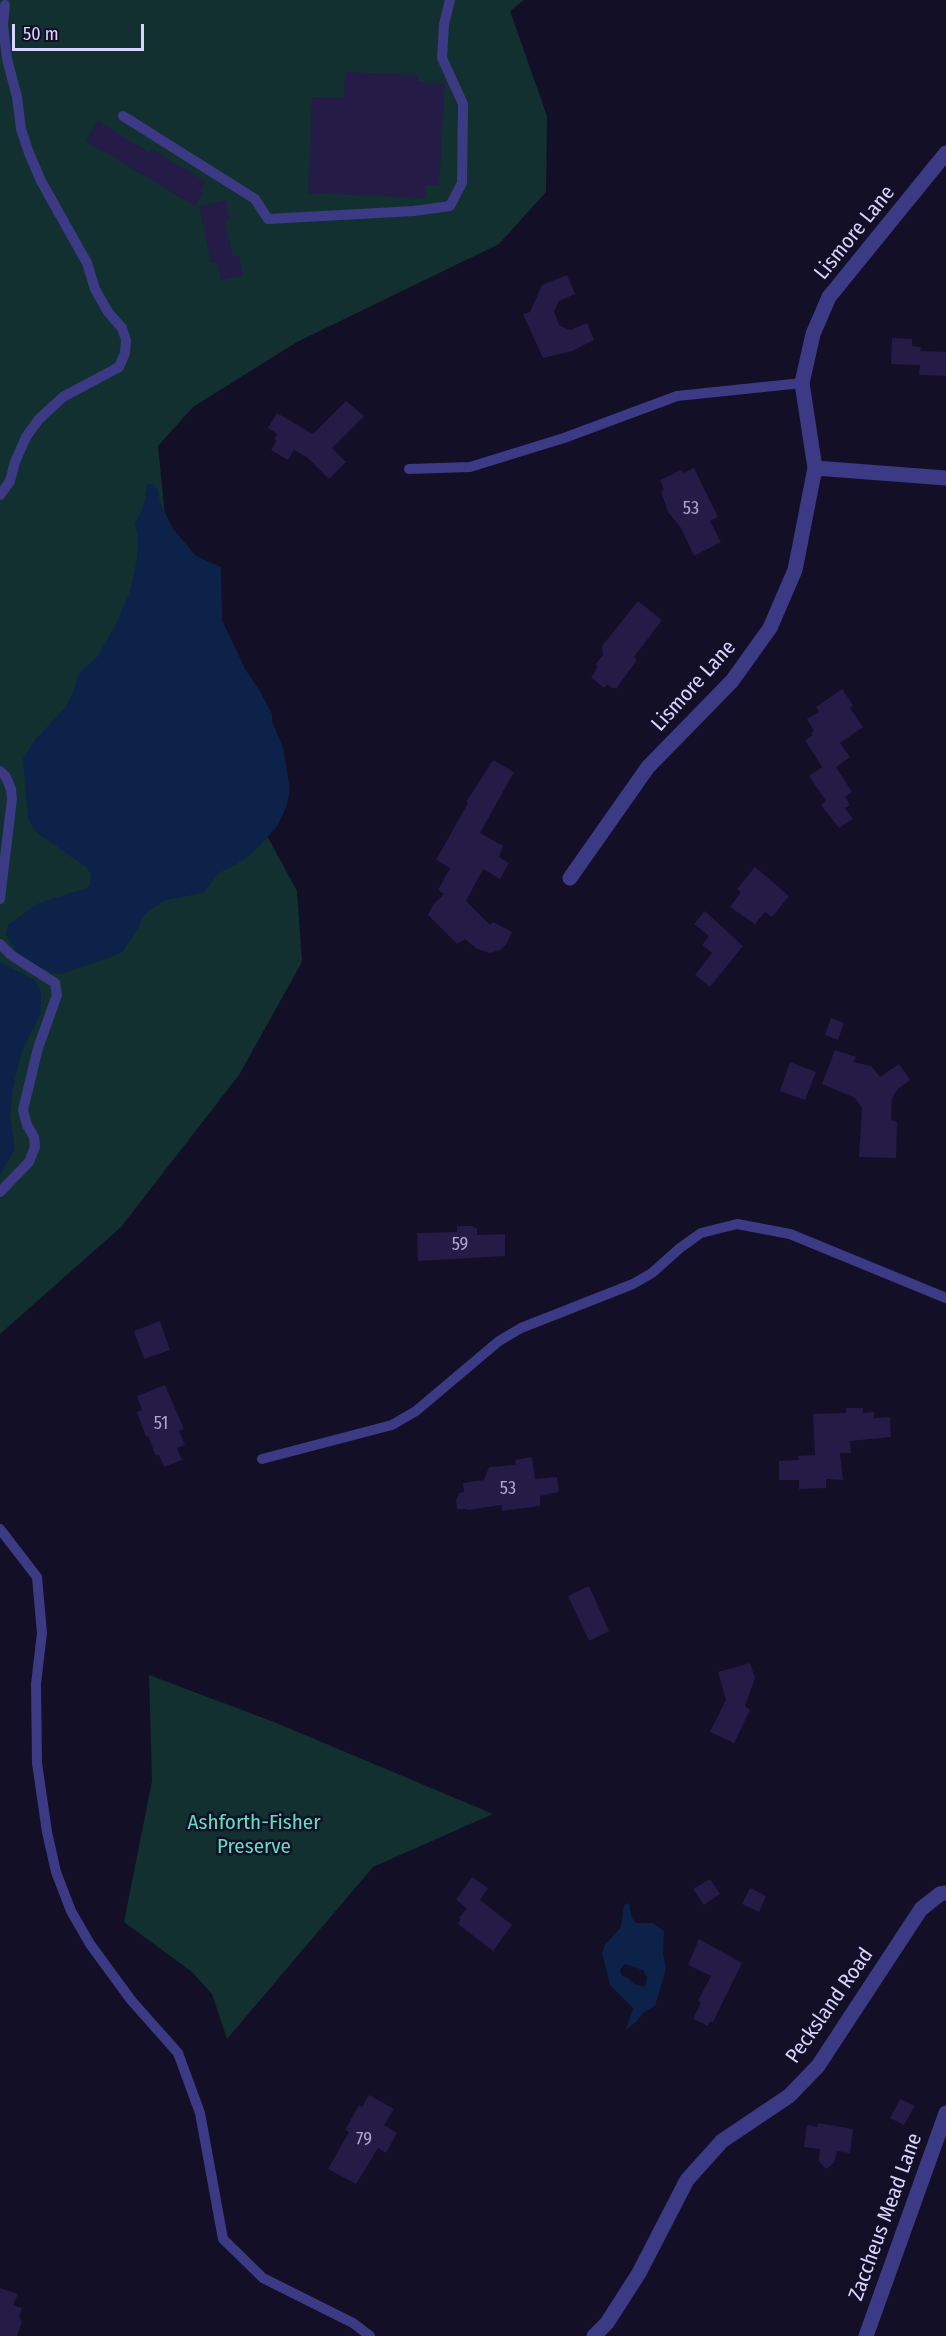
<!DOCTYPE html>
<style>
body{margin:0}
#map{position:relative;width:946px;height:2336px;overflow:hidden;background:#130f26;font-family:"Fira Sans Condensed",sans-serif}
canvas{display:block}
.scale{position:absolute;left:12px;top:24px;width:132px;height:27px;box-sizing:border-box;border:3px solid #d9d4ff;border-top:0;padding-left:8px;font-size:18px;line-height:21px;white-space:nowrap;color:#d9d4ff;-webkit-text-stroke:4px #130f26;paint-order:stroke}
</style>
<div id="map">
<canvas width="946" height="2336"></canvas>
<div class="scale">50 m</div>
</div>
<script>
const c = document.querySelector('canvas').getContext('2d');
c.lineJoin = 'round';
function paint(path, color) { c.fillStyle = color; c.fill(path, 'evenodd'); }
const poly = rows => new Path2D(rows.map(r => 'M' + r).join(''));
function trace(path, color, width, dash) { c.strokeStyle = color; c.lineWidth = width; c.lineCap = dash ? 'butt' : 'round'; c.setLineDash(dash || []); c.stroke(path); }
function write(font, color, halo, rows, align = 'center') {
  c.font = font + ' "Fira Sans Condensed",sans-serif'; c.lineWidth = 5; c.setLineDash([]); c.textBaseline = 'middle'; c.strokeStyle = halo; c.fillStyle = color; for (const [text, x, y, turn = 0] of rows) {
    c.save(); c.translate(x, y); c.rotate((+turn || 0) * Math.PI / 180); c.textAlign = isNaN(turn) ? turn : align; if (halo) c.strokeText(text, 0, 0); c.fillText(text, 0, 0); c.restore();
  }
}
paint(poly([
 [0,0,524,0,510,11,547,116,546,192,499,244,297,342,193,407,158,446,170,566,265,832,297,891,302,962,239,1075,121,1227,0,1334],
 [149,1675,274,1722,493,1814,373,1867,227,2039,212,1994,192,1972,124,1922,152,1781]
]), '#12302f');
paint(poly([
 [148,484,154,484,158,490,160,502,173,529,196,556,221,567,222,620,245,669,260,691,272,714,272,721,283,748,290,789,287,805,278,825,259,847,242,861,219,873,203,893,165,900,146,913,141,920,138,929,123,951,117,955,61,974,53,973,30,963,17,953,6,935,8,925,39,903,87,888,90,885,91,874,86,867,36,832,28,819,23,759,35,740,63,710,72,695,79,673,98,656,117,622,130,591,137,560,138,536,135,524,143,507],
 [0,962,35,980,41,992,41,1013,22,1051,13,1087,10,1116,15,1149,0,1175],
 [629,1903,632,1918,636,1923,653,1923,664,1931,663,1953,666,1969,655,2006,643,2013,637,2021,626,2030,633,2008,610,1985,602,1953,605,1945,621,1927,624,1905],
 [625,1964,643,1970,647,1978,645,1987,634,1984,628,1978,622,1976,620,1970]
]), '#0c2248');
paint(poly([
 [345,72,418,75,418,82,445,83,439,185,426,185,426,198,308,193,312,97,344,98],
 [98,121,150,153,152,149,206,182,200,190,203,192,195,206,86,141],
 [226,200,230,219,225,221,233,257,239,256,243,275,221,280,217,262,211,263,199,206],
 [567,275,575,294,559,301,554,311,559,325,570,330,587,323,594,340,572,351,543,358,523,314,530,312,542,285],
 [892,338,912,339,912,346,921,347,920,351,946,352,946,376,919,375,920,365,891,364],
 [346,401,364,416,332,448,346,462,329,479,308,458,294,450,288,460,271,450,277,440,274,439,277,434,268,428,277,413,313,434],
 [694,468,718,517,710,521,721,542,694,556,681,528,668,512,661,491,664,490,660,480,681,470,683,473],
 [638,601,662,620,634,657,637,660,616,689,614,687,613,689,608,684,604,688,591,677,598,667,595,665,603,655,602,646],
 [842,689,853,705,850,708,863,727,840,743,850,757,836,767,852,792,845,797,850,805,845,808,853,819,839,828,821,805,826,801,809,776,822,767,805,740,813,735,811,733,814,731,807,719,819,712,816,707],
 [493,760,514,772,480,833,503,846,499,857,509,863,500,879,483,869,466,901,490,925,493,922,512,932,506,945,500,950,490,953,477,949,465,939,457,944,428,915,433,905,444,894,438,890,450,868,436,860,459,819,468,803,466,802],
 [755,867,789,896,772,917,765,912,755,924,730,907,741,892,737,889],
 [705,911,743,946,710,987,695,975,712,953,702,945,709,936,694,924],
 [831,1018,844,1023,838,1040,825,1035],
 [835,1050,856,1057,853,1062,871,1066,880,1077,899,1064,910,1080,898,1089,892,1098,891,1120,897,1122,896,1158,859,1157,862,1108,855,1098,822,1084],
 [790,1062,816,1072,805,1100,780,1091],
 [457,1226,472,1226,477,1229,477,1235,505,1234,505,1256,418,1261,417,1233,457,1232],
 [160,1321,170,1350,144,1359,134,1331],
 [165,1385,184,1429,179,1431,185,1445,177,1448,182,1460,164,1467,159,1455,156,1456,148,1436,146,1437,137,1412,142,1410,137,1396],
 [846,1408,863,1408,863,1413,874,1412,874,1418,890,1417,891,1437,850,1441,851,1453,840,1453,843,1480,826,1479,826,1488,799,1489,799,1480,779,1480,779,1461,799,1460,798,1456,815,1455,813,1414,846,1413],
 [532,1457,535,1479,557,1477,559,1492,540,1496,540,1506,502,1511,502,1505,467,1510,467,1509,457,1509,456,1500,459,1493,464,1492,463,1483,484,1480,489,1467,516,1465,515,1460],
 [589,1586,609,1631,589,1641,568,1596],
 [750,1663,755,1678,745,1706,750,1710,734,1743,710,1732,726,1700,718,1672],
 [472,1877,488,1888,480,1900,512,1925,493,1951,458,1924,461,1919,459,1918,467,1908,456,1900],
 [710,1879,720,1894,704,1905,693,1889],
 [750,1888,766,1896,759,1912,742,1904],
 [699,1939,742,1963,713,2022,709,2022,708,2026,693,2019,701,2003,698,2001,711,1976,688,1965],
 [369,2095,394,2109,384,2125,397,2133,386,2153,378,2148,356,2184,328,2169,349,2132,345,2130,359,2105,362,2107],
 [900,2099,915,2106,904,2125,890,2118],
 [818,2123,853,2129,850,2153,837,2151,834,2163,826,2169,819,2161,820,2149,804,2147,807,2125,817,2127],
 [0,2288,18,2294,13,2305,22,2308,19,2317,22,2322,17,2336,0,2336]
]), '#241b47');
trace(poly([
 [123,116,255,199,268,219,414,211,450,206,462,183,463,104,442,58,444,24,450,0],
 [409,469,470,467,564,438,677,396,802,383],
 [0,495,10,481,15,462,26,437,39,419,63,397,119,367,125,353,126,340,122,328,108,312,95,289,87,263,41,181,29,153,21,129,17,97,7,59,3,25,5,5],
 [0,771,6,777,11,789,12,799,0,899],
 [0,944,11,955,55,983,57,995,38,1048,23,1110,27,1125,34,1137,35,1147,29,1162,0,1192],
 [262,1459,392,1425,416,1411,499,1341,521,1328,633,1284,652,1273,680,1248,701,1233,737,1224,790,1234,946,1298],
 [0,1529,37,1577,42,1633,36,1684,37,1763,47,1832,56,1872,71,1911,90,1944,131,2000,178,2053,200,2113,223,2239,263,2278,353,2323,370,2336]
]), '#3d3a85', 10);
trace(poly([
 [815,468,946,478],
 [570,878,648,767,732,681,770,628,795,570,815,468,802,383,813,334,829,297,946,153],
 [594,2336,607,2323,639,2273,687,2180,722,2141,789,2096,818,2066,921,1909,940,1894,946,1893],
 [866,2336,946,2113]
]), '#3d3a85', 15);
write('18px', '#aca6d1', null, [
 ["53",691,509],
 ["59",460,1245],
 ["51",161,1424],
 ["53",508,1489],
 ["79",364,2140]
]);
write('21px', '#d9d4ff', '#130f26', [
 ["Lismore Lane",855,233,-51],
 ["Lismore Lane",694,686,-48],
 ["Pecksland Road",830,2006,-55],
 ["Zaccheus Mead Lane",886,2217,-70]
]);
write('21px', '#5fe0c0', '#130f26', [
 ["Ashforth-Fisher",254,1823],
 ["Preserve",254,1847]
]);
</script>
